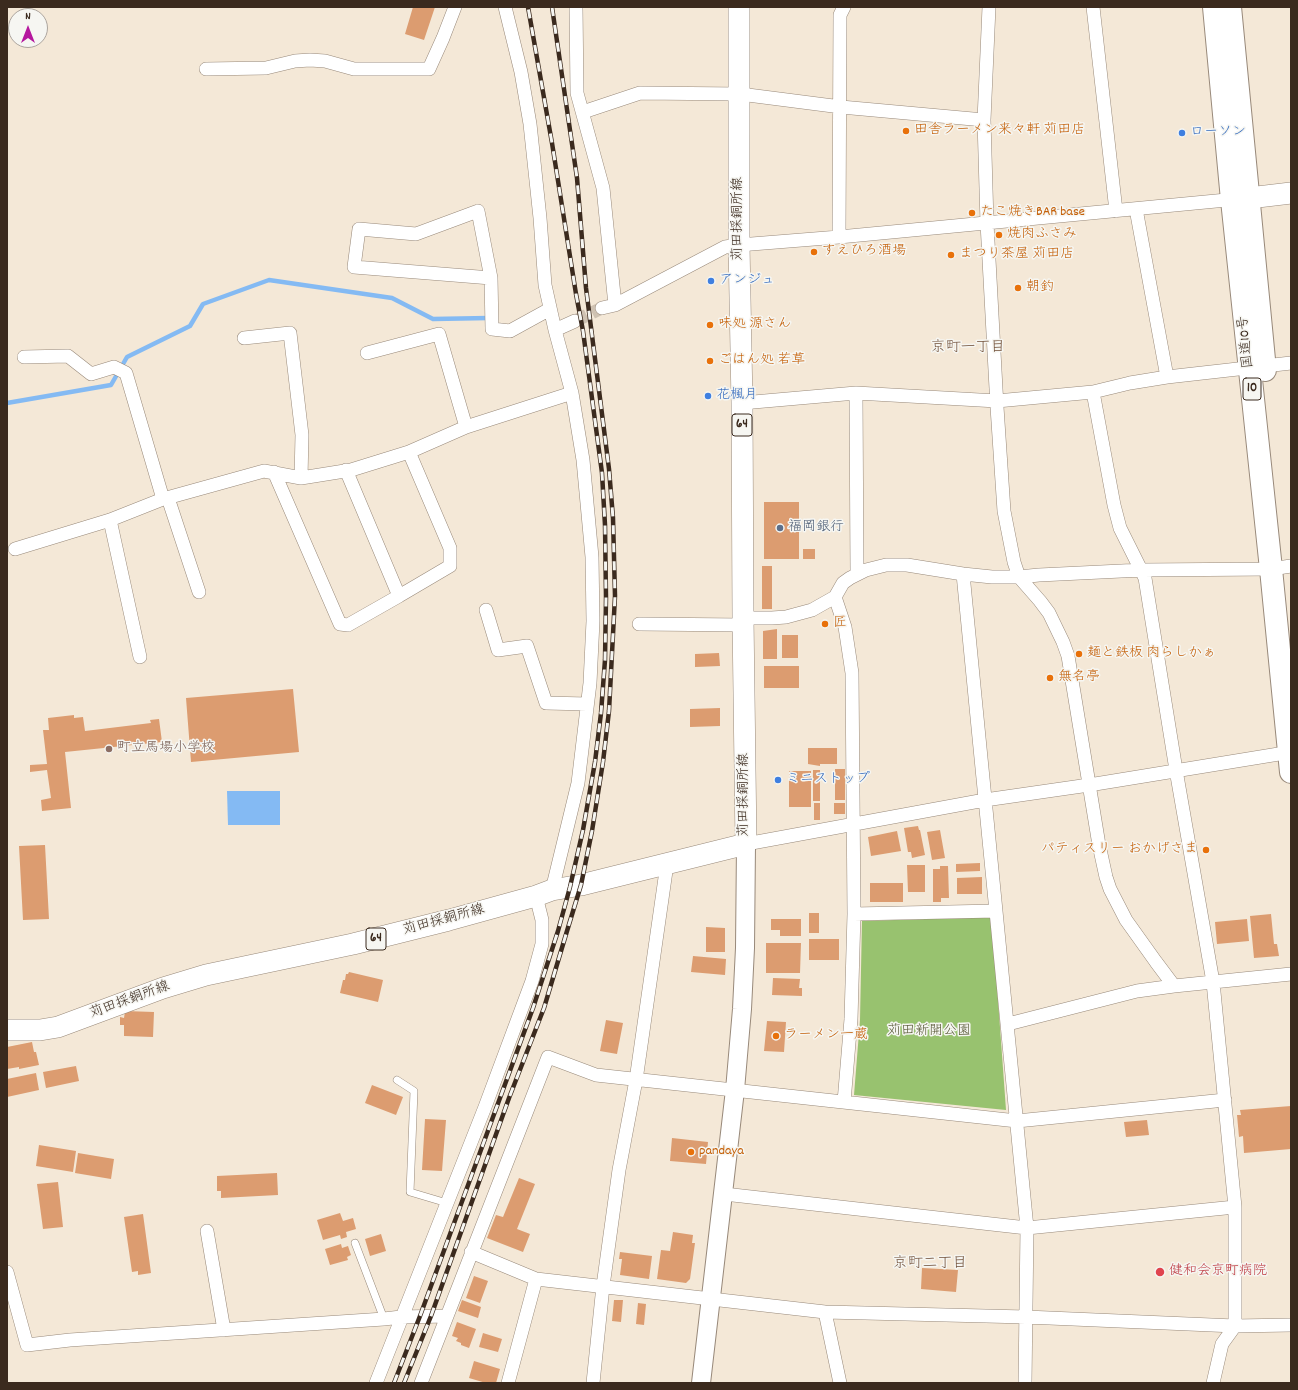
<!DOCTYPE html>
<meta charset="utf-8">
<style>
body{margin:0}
#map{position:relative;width:1298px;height:1390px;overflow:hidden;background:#f4e8d7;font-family:Dekko,sans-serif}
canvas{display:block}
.frame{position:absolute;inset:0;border:8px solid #3b2a1e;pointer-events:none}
.north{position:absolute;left:8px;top:8px;width:40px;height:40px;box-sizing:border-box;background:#f6f6f2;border:1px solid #aba49d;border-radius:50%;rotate:0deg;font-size:11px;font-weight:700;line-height:16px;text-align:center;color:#3b2a1e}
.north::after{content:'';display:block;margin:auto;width:14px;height:18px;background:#b5179e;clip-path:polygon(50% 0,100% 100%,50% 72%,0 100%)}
</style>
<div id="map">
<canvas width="1298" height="1390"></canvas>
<div class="frame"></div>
<div class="north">N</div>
</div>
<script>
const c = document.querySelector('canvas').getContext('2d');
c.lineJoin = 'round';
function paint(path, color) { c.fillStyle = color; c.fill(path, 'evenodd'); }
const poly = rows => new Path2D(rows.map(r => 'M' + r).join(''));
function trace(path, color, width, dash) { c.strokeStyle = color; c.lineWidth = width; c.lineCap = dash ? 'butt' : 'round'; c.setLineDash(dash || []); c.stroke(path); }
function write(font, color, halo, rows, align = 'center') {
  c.font = font + ' Dekko,"Klee One",sans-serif'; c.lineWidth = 3; c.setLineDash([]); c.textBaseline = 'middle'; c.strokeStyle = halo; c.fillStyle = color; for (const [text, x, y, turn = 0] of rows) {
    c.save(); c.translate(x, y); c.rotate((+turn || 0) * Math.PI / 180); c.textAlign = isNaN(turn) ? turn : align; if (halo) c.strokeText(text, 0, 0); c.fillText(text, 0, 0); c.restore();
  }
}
paint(poly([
 [992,917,1006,1110,854,1095,860,1020,862,921]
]), '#98c26f');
paint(poly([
 [227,791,280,791,280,825,228,825]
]), '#84baf3');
trace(poly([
 [7,403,111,385,127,357,190,326,203,304,269,280,392,298,433,319,489,318]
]), '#84baf3', 4.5);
paint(poly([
 [413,7,435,7,424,40,405,34],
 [764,502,799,502,799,559,764,559],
 [803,549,815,549,815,559,803,559],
 [762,566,772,566,772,609,762,609],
 [777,629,777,659,763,659,763,631],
 [782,635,798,635,798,658,782,658],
 [719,653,720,666,695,667,695,654],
 [764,666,799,666,799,688,764,688],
 [293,689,299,752,191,762,186,698],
 [720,708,720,726,690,727,690,709],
 [74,715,74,718,83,717,85,731,151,723,150,720,159,719,162,742,65,752,71,808,42,811,41,800,51,798,47,770,30,772,30,765,47,764,43,730,49,730,48,718],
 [808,748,837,748,837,764,820,764,820,766,808,764],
 [835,769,845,769,845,800,835,800],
 [813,770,820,770,820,801,813,801],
 [789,771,811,771,811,807,789,807],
 [814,803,820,803,820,820,814,820],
 [834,803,845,803,845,814,834,814],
 [918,826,919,830,920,830,925,855,912,858,911,852,908,852,904,828],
 [940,830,945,858,932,860,927,832],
 [897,831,901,851,871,856,868,837],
 [45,845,49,919,23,920,19,846],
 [980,863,980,871,956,872,956,864],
 [907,865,925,865,925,892,908,892],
 [940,866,948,866,949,898,941,898,941,902,933,902,933,869,940,869],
 [982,877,982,894,957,894,957,878],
 [870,883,903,883,903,902,870,902],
 [809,913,819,913,819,933,809,933],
 [1271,914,1274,944,1277,944,1279,956,1254,958,1250,916],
 [771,919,801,919,801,936,780,936,780,930,771,930],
 [1247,919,1249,941,1217,944,1215,922],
 [706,927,725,928,725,952,706,952],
 [809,939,839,939,839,960,809,960],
 [766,943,801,943,800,973,766,973],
 [693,956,726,959,725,975,691,972],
 [349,972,383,980,378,1002,340,993,343,980,345,980,346,974,348,974],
 [773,978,800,979,799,988,802,988,802,996,772,995],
 [125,1011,154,1012,153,1037,124,1036,124,1025,120,1025,120,1017,124,1018],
 [606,1020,623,1023,617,1054,600,1051],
 [767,1021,786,1022,784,1052,764,1051],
 [32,1042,34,1052,36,1052,39,1065,19,1069,19,1067,7,1069,7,1047],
 [76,1066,79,1081,46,1088,43,1072],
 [36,1073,39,1090,7,1097,7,1079],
 [372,1085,403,1097,396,1115,365,1103],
 [1291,1106,1291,1149,1244,1153,1243,1136,1239,1137,1237,1115,1241,1115,1240,1110],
 [425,1119,446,1120,442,1171,422,1170],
 [1147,1120,1149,1135,1126,1137,1124,1122],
 [672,1138,708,1142,706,1164,670,1161],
 [39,1145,76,1151,73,1172,36,1166],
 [78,1153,114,1159,111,1179,75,1173],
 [277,1173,278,1195,221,1198,221,1191,217,1191,217,1176],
 [519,1178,535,1184,517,1229,530,1234,523,1252,487,1238,496,1215,503,1217],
 [58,1182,63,1227,43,1229,37,1184],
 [340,1213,343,1221,353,1218,356,1229,346,1232,347,1237,341,1239,340,1235,323,1240,317,1220],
 [143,1214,151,1273,138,1275,138,1271,132,1272,124,1217],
 [673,1232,693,1235,692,1243,695,1243,690,1279,686,1283,657,1279,661,1250,670,1251],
 [381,1234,386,1251,370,1256,365,1239],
 [341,1244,342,1248,348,1246,351,1255,347,1257,348,1260,330,1265,325,1249],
 [620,1252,652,1256,649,1279,620,1275,622,1259,619,1259],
 [922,1268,958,1270,956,1292,921,1289],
 [474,1276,488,1281,480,1303,466,1298],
 [462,1300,481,1307,478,1318,458,1311],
 [614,1300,623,1300,621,1322,612,1321],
 [638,1303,646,1304,644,1325,636,1324],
 [457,1322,476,1329,469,1348,461,1345,461,1343,456,1341,458,1338,452,1336],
 [483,1333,502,1339,498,1352,479,1347],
 [474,1361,500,1369,496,1383,486,1383,469,1378]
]), '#dc9c70');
trace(poly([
 [575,321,602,308]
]), '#cfc2b2', 13, [13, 6]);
const lane = poly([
 [397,1080,414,1091,410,1192,447,1203],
 [355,1243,384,1319]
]);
const street = poly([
 [505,7,521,72,530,124,540,218,545,285,555,330,572,393,583,460,592,557,593,621,590,683,578,783,552,890],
 [576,7,577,93,603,188,615,305],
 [989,7,984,120,987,223,997,407,1004,511,1014,562,1019,577,1040,601,1049,613,1063,642,1068,656,1099,845,1106,877,1110,889,1126,920,1156,962,1174,986],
 [1093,7,1116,211],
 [206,69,266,68,295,61,310,60,325,61,354,69,429,69,443,38,455,7],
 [583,112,640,93,740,94,841,107,984,120],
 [1136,209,1167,377],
 [839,237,840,15,844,7],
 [491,278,478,211,416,234,359,229,354,267,491,278,492,329,510,331,550,309],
 [602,308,615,305,725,247,739,245,839,237,1237,199],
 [555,330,575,321],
 [244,338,290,333,302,435,301,478],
 [367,353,439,334,466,427],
 [24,357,68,356,91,374,114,367,126,373,163,499],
 [1093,392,1114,505,1120,528,1145,578,1176,770,1213,982,1235,1207,1235,1326,1222,1344,1213,1383],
 [856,393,857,574],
 [742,403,856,393,997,401,1093,392,1130,383,1167,377,1291,363],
 [346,470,399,596,450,566,450,548,409,452],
 [274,472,340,624,348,625,399,596],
 [168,498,199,592],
 [110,520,140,657],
 [15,549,110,520,163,499,264,471,301,478,351,470,409,452,466,427,572,393],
 [963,574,1027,1228,1025,1383],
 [835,597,845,627,852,673,854,914,851,1019,844,1102],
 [486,610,498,650,527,646,546,703,587,704],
 [743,618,772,618,786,617,812,610,835,597,843,583,850,578,866,570,886,565,907,565,963,574,992,577,1019,577,1039,575,1142,570,1271,569,1291,566],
 [639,624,743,625],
 [746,844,985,800,1089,785,1291,752],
 [854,914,996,911],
 [1008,1024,1137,991,1174,986,1291,974],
 [724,1194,1027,1228,1235,1207],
 [207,1231,224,1330],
 [471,1252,536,1279,825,1312,1026,1317,1235,1326,1291,1325],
 [7,1272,27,1345,70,1340,384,1319,401,1317,447,1316],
 [825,1312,840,1383],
 [376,1383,485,1107,532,981,542,944,542,920,536,896],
 [421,1383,548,1057,596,1075,1017,1121,1225,1100],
 [508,1383,536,1279],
 [593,1383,603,1286,619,1170,636,1080,667,864]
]);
const secondary = poly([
 [701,1383,735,1090,742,1009,745,948,746,844]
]);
const primary = poly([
 [1249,198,1291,193],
 [7,1030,40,1030,58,1027,163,988,206,975,353,944,449,920,536,896,552,890,581,885,746,844,743,618,742,403,739,245,739,7]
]);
const highway = poly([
 [1214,7,1232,200,1271,569,1291,772],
 [1230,7,1265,370]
]);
trace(lane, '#98897a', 8);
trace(street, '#98897a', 14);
trace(secondary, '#98897a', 20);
trace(primary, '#98897a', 22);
trace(highway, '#98897a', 24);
trace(lane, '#fff', 7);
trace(street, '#fff', 13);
trace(secondary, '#fff', 18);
trace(primary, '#fff', 21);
trace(highway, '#fff', 22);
const rail = poly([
 [394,1383,420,1316,533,1008,558,931,570,887,583,830,595,762,601,713,605,660,606,598,605,525,602,473,583,331,576,294,552,143,528,7],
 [404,1383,431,1316,509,1098,544,1008,567,931,581,885,592,831,603,762,609,711,615,596,613,518,609,469,586,288,577,178,552,7]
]);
trace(rail, '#3b2a1e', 4.5);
trace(rail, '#f6f6f2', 3, [9]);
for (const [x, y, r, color] of [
 [906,131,4,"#e8710a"],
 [1182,133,4,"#3f7fe0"],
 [972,213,4,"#e8710a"],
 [999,235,4,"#e8710a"],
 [814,252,4,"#e8710a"],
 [951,255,4,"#e8710a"],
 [711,281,4,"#3f7fe0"],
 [1018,288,4,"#e8710a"],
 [710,325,4,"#e8710a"],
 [710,361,4,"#e8710a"],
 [708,396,4,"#3f7fe0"],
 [780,528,4,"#5c6f8a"],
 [825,624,4,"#e8710a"],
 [1079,654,4,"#e8710a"],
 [1050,678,4,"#e8710a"],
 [109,749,4,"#8d6e63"],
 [778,780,4,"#3f7fe0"],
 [1206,850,4,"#e8710a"],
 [776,1036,4,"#e8710a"],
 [691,1152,4,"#e8710a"],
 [1160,1272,5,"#e0444e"]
]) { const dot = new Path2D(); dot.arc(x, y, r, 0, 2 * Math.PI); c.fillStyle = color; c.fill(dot); trace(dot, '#f6f6f2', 1.5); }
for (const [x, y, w] of [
 [1252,389,18],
 [742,425,20],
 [376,939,20]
]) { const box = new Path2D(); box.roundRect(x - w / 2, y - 11, w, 22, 3); c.fillStyle = '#f6f6f2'; c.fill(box); trace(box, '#3b2a1e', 1); }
write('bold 13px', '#3b2a1e', null, [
 ["10",1252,389],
 ["64",742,425],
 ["64",376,939]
]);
write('14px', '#c56008', '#f6f6f2', [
 ["田舎ラーメン来々軒 苅田店",914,131],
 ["たこ焼きBAR base",980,213],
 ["焼肉ふさみ",1007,235],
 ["すえひろ酒場",822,252],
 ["まつり茶屋 苅田店",959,255],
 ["朝釣",1026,288],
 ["味処 源さん",718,325],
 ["ごはん処 若草",718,361],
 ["匠",833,624],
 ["麺と鉄板 肉らしかぁ",1087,654],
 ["無名亭",1058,678],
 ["パティスリー おかげさま",1198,850,"right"],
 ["ラーメン一蔵",784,1036],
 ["pandaya",699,1152]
], 'left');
write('14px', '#366cbe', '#f6f6f2', [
 ["ローソン",1190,133],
 ["アンジュ",719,281],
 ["花楓月",716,396],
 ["ミニストップ",786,780]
], 'left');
write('14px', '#3b2a1e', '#f6f6f2', [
 ["苅田採銅所線",739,219,-90],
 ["国道10号",1247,342,-96],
 ["苅田採銅所線",745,795,-90],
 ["苅田採銅所線",444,921,-15],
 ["苅田採銅所線",130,1001,-20]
]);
write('14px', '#4e5e75', '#f6f6f2', [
 ["福岡銀行",788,528]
], 'left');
write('14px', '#785e54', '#f6f6f2', [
 ["町立馬場小学校",117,749]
], 'left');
write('14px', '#575836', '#f6f6f2', [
 ["苅田新開公園",929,1032]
]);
write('14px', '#be3a42', '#f6f6f2', [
 ["健和会京町病院",1169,1272]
], 'left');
write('15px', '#73523b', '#f6f6f2', [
 ["京町一丁目",968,349],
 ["京町二丁目",930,1265]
]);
</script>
